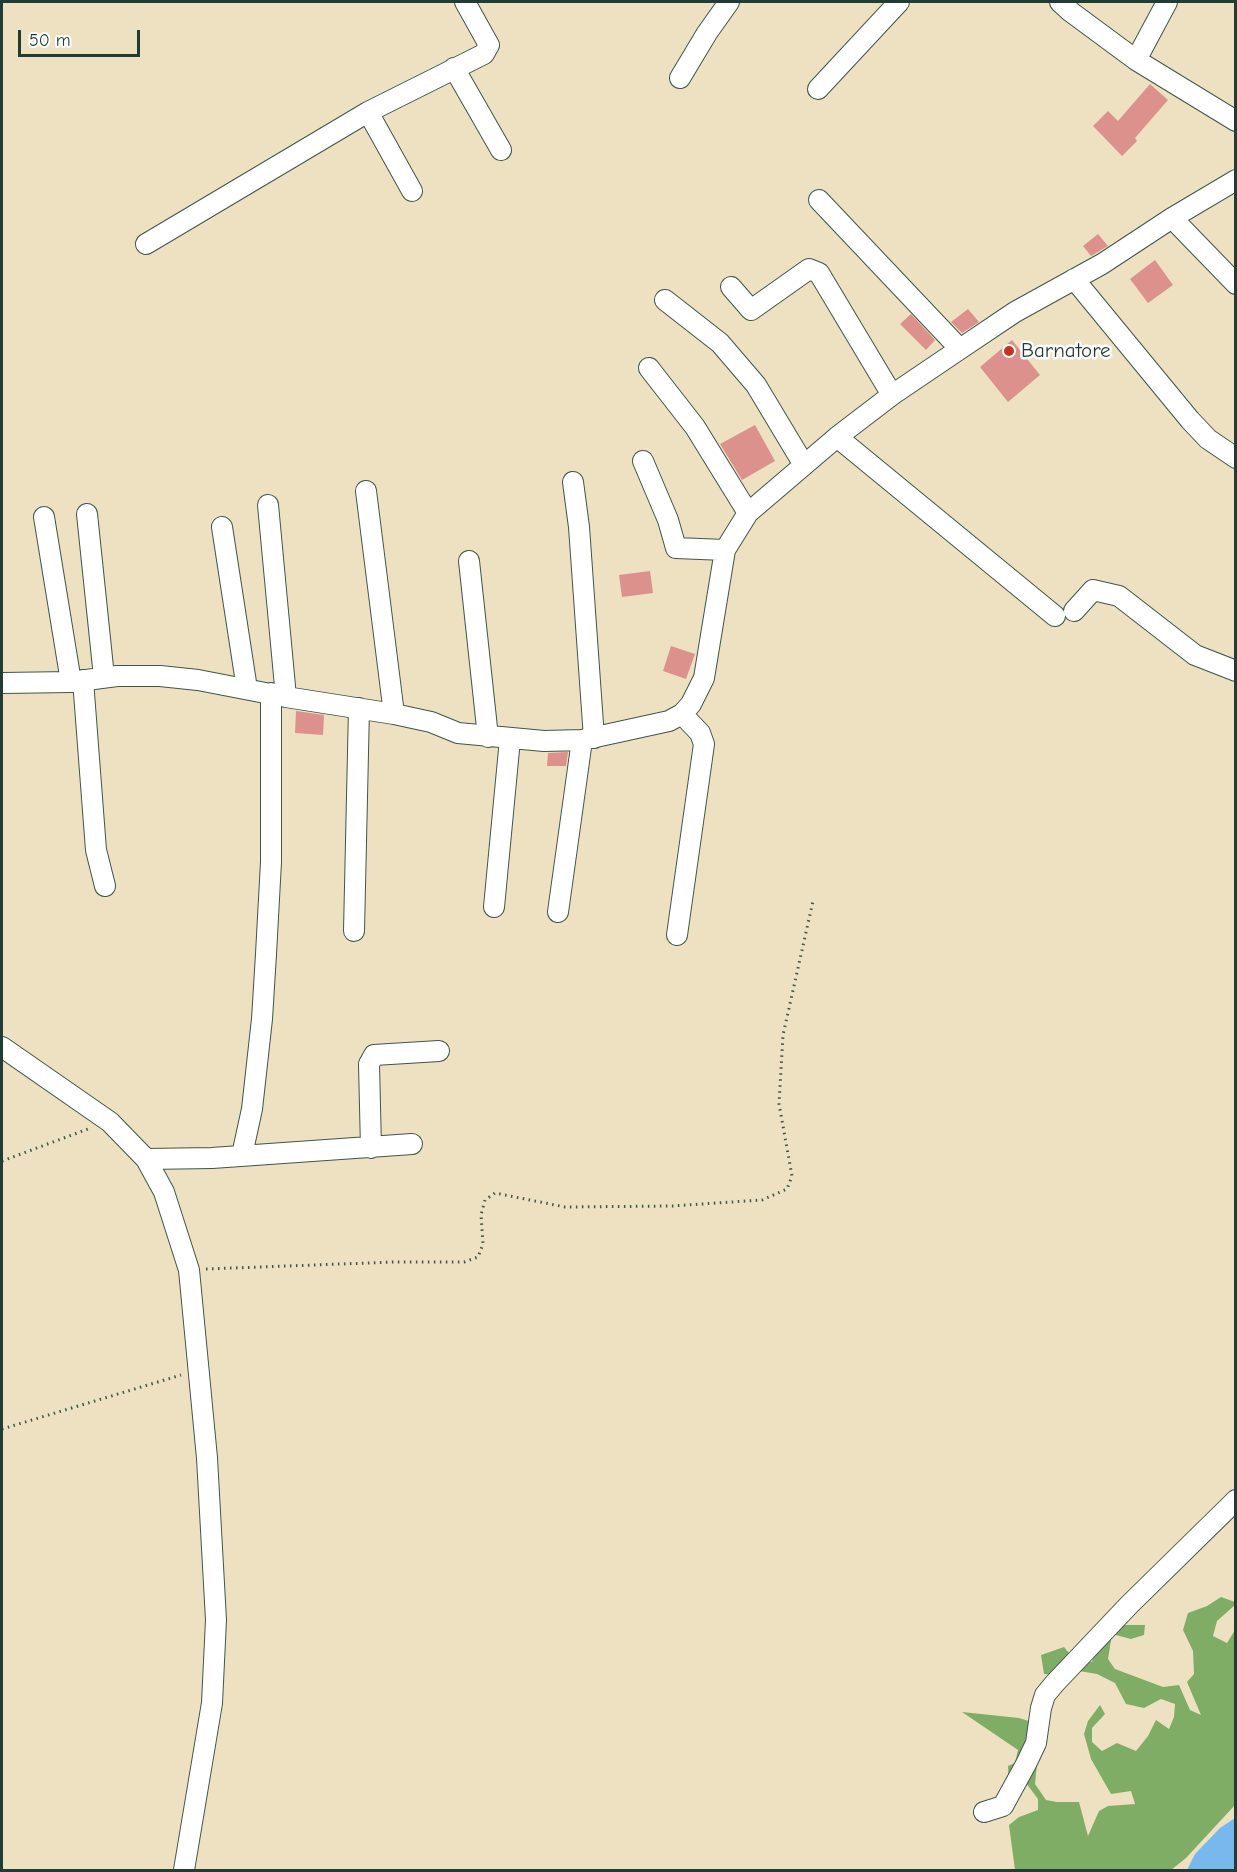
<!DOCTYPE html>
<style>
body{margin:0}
#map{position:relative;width:1237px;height:1872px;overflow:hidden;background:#ede1c2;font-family:"Comic Neue",sans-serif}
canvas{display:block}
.frame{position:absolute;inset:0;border:3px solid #1f3d34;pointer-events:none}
.scale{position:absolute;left:18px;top:30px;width:122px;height:27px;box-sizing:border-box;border:3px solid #1f3d34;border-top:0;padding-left:8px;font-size:18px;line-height:21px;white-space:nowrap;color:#1f3d34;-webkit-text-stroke:4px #fff;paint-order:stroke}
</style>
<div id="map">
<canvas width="1237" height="1872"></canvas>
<div class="frame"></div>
<div class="scale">50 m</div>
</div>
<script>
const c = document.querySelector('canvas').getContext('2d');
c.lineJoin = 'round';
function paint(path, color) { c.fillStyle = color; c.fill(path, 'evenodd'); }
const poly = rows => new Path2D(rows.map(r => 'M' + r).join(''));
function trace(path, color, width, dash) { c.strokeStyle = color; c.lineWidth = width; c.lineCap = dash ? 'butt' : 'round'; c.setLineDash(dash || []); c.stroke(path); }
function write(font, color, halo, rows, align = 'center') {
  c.font = font + ' "Comic Neue",sans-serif'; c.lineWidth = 5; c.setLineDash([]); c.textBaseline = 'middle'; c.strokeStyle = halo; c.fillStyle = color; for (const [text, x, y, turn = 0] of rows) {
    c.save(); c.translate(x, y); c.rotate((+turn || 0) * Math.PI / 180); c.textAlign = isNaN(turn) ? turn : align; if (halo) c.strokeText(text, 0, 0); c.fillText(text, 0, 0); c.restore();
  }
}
paint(poly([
 [1221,1597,1235,1602,1235,1605,1217,1621,1213,1636,1227,1643,1235,1630,1235,1805,1186,1858,1171,1870,1015,1870,1009,1825,1019,1817,1038,1810,1038,1799,1026,1783,1009,1788,1008,1766,1015,1763,1018,1750,962,1712,1019,1718,1041,1725,1035,1784,1046,1800,1057,1802,1079,1802,1088,1836,1099,1811,1108,1806,1135,1804,1131,1791,1111,1794,1091,1759,1084,1734,1088,1721,1100,1705,1105,1714,1092,1728,1092,1742,1102,1751,1117,1743,1136,1751,1148,1736,1156,1720,1169,1729,1174,1717,1175,1704,1161,1699,1144,1708,1126,1704,1115,1683,1097,1674,1079,1671,1065,1676,1044,1674,1041,1655,1064,1647,1073,1658,1092,1662,1098,1640,1120,1625,1145,1625,1144,1635,1131,1639,1112,1634,1108,1659,1115,1669,1163,1687,1179,1685,1190,1710,1201,1715,1187,1682,1194,1674,1193,1651,1183,1630,1188,1613,1207,1606]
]), '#80ad66');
paint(poly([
 [1235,1818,1235,1870,1187,1870,1195,1854,1220,1828]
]), '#78b8ec');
paint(poly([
 [1150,84,1168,100,1135,138,1137,141,1122,156,1093,126,1108,111,1118,121],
 [1098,234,1108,246,1091,256,1083,246],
 [1155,260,1173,285,1148,303,1130,279],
 [968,309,979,322,962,333,951,322],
 [911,314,935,340,926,350,900,324],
 [1012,340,1040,375,1008,402,980,367],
 [755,425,775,461,742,480,720,444],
 [650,571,653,593,622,597,619,575],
 [671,646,695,654,686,679,663,671],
 [296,711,324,715,323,735,295,733],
 [568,752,566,766,547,766,548,753]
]), '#dc918c');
const minor = poly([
 [1060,2,1071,12,1136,60,1236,121],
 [1136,60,1167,2],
 [454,68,501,150],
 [680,78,707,33,729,2],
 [818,89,899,2],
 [368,112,412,191],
 [819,200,960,349],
 [1172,218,1236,284],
 [146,244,368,112,484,54,489,45,465,2],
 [1074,279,1190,420,1208,439,1236,458],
 [731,287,751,310,809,269,819,273,892,395],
 [665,300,720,343,756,385,804,465],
 [649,368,695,427,748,513],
 [837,437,1055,616],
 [643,461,668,520,676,548,725,550],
 [573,482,579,527,594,738],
 [366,491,394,714],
 [268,505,286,697],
 [87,514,104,677],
 [44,517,71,682],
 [222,527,247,689],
 [469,561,488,737],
 [1074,611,1093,590,1119,596,1195,655,1236,671],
 [83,680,96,850,105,886],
 [2,683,71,682,117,676,160,676,198,680,286,697,394,714,431,722,458,733,544,741,582,740,669,721,682,714,691,704,704,678,725,550,748,513,837,437,892,395,960,349,1015,312,1102,264,1172,218,1236,180],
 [494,907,510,739],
 [558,912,582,740],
 [354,931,359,708],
 [677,935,704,744,700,733,682,714],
 [2,1047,110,1122,146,1159,164,1192,189,1270,207,1458,216,1620,212,1703,184,1870],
 [371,1148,369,1064,374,1055,439,1051],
 [242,1155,252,1109,262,1019,266,954,271,862,271,693],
 [146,1159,212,1158,412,1144],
 [984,1812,1003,1806,1026,1764,1036,1743,1041,1708,1045,1695,1055,1683,1129,1605,1236,1500]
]);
trace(minor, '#3e5649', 22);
trace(poly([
 [2,1161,88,1129],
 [206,1269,395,1262,464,1262,478,1257,483,1244,481,1215,485,1200,495,1193,565,1207,672,1206,762,1200,787,1189,792,1176,779,1104,783,1035,813,901],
 [2,1429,181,1375]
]), '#3e5649', 3, [1.5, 4.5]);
trace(minor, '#fff', 20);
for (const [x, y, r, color] of [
 [1009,351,6,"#c8321e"]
]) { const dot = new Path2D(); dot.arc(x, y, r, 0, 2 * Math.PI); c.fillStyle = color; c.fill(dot); trace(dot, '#fff', 2); }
write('21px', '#1f3d34', '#fff', [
 ["Barnatore",1021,351]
], 'left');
</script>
